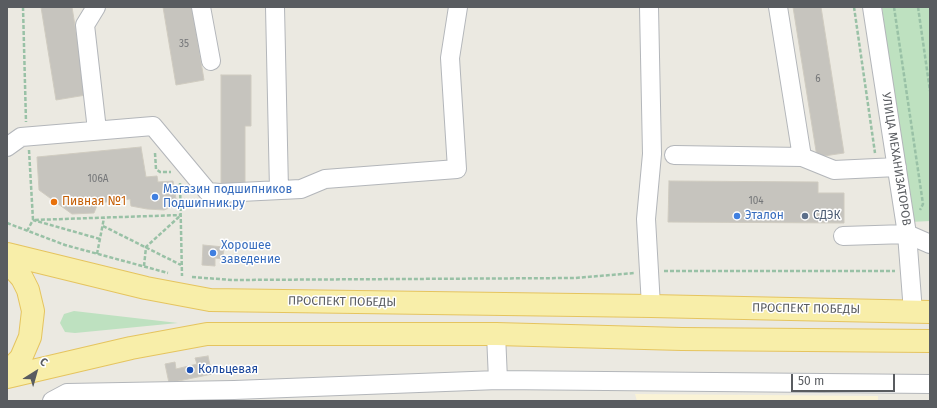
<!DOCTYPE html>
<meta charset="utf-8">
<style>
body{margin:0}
#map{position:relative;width:937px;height:408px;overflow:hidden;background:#ebe9e1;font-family:"Fira Sans",sans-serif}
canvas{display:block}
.frame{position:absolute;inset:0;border:8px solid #595c60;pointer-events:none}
.north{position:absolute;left:16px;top:352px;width:40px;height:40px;-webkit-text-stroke:3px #fff;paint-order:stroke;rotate:37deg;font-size:11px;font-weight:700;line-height:16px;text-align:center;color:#595c60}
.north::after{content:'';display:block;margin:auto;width:14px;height:18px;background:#595c60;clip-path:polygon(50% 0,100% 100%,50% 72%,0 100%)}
.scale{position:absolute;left:791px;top:374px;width:104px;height:18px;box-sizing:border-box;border:2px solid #595c60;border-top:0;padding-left:5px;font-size:12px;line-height:14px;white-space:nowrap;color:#595c60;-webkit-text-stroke:3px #fff;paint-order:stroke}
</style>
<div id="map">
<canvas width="937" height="408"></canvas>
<div class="frame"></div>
<div class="north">С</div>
<div class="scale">50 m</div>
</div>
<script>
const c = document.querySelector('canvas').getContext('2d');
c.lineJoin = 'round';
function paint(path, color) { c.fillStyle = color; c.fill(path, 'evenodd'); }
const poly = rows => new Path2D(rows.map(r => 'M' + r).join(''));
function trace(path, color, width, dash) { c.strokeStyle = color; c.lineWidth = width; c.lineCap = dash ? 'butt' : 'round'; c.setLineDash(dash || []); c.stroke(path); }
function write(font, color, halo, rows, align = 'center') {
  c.font = font + ' "Fira Sans",sans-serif'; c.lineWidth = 3; c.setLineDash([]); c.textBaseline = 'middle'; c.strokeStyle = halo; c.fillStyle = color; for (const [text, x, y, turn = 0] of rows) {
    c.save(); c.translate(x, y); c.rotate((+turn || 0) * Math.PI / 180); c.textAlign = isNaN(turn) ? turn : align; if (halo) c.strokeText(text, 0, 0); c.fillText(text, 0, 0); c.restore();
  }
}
paint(poly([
 [635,394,878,396,878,401,637,401]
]), '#faf3d6');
paint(poly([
 [882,7,930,7,930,221,910,222],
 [74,311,178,323,75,333,65,332,60,323,64,314]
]), '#bee1c0');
const building = poly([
 [41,7,72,7,86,95,56,100,41,7],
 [163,7,192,7,204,80,176,85,163,7],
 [793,7,821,7,844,153,817,157,793,7],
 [221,75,251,75,251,126,245,126,245,186,221,186,221,75],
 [141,147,146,177,157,176,158,182,173,181,177,205,164,210,147,209,131,206,130,199,98,203,94,213,72,214,39,190,37,157,141,147],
 [669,181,818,182,818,193,844,193,844,223,668,222,669,181],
 [203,245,224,247,223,259,215,258,215,266,202,265,203,245],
 [208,356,212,374,169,383,165,364,175,362,176,369,197,364,195,358,208,356]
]);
paint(building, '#c6c4be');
trace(building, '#cfcbc0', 1);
const minor = poly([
 [96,7,85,25,97,130],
 [201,7,211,61],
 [275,7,279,190],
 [649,7,652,154,646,219,651,306],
 [778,7,802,157,834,170,897,167],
 [872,7,907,234,913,312],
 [7,147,21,137,153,126,208,192,220,193,301,189,325,179,457,169,450,58,458,7],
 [674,155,802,157],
 [843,236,907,234,930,244],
 [496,334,498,380,930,384],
 [52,401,67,393,234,390,498,380]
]);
const major = poly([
 [7,254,146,288,210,300,651,306,930,312],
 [7,261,22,278,28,290,33,311,30,337,21,358,7,373],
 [7,377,131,348,207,334,496,334,682,339,930,341]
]);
trace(minor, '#b3b6ba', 20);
trace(major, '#e5c45f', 24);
trace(poly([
 [23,7,26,122],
 [854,7,875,153],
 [894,7,923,204,920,210],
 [918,7,930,91],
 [29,150,33,220,181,215],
 [155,153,156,169,160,172,171,172],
 [180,183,182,276],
 [7,223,65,245,168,273],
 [103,226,181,265],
 [27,231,33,220,100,239],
 [97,254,104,218],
 [144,266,146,247,181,215],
 [664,271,895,271],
 [192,277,232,280,575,278,635,273]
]), '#99c1a6', 2.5, [4, 2]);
trace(minor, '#fff', 18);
trace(major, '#f8eea9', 22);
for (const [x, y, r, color] of [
 [155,197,4,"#3f7fe0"],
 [54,202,4,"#e8710a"],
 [737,216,4,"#3f7fe0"],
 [805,216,4,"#5c6f8a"],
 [213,253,4,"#3f7fe0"],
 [190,370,4,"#1a4fb4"]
]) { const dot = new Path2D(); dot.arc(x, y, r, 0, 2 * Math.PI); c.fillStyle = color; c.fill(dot); trace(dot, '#fff', 1.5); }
write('10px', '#747678', null, [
 ["35",184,44],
 ["6",818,79],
 ["106А",98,179],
 ["104",756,201]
]);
write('12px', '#595c60', '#fff', [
 ["УЛИЦА МЕХАНИЗАТОРОВ",896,159,81],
 ["ПРОСПЕКТ ПОБЕДЫ",342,302,1],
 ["ПРОСПЕКТ ПОБЕДЫ",806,309,1]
]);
write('12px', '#366cbe', '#fff', [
 ["Магазин подшипников",163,190],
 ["Подшипник.ру",163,204],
 ["Эталон",745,216],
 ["Хорошее",221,246],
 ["заведение",221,260]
], 'left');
write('12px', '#c56008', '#fff', [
 ["Пивная №1",62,202]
], 'left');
write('12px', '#4e5e75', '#fff', [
 ["СДЭК",813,216]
], 'left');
write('12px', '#164399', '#fff', [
 ["Кольцевая",198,370]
], 'left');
</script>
